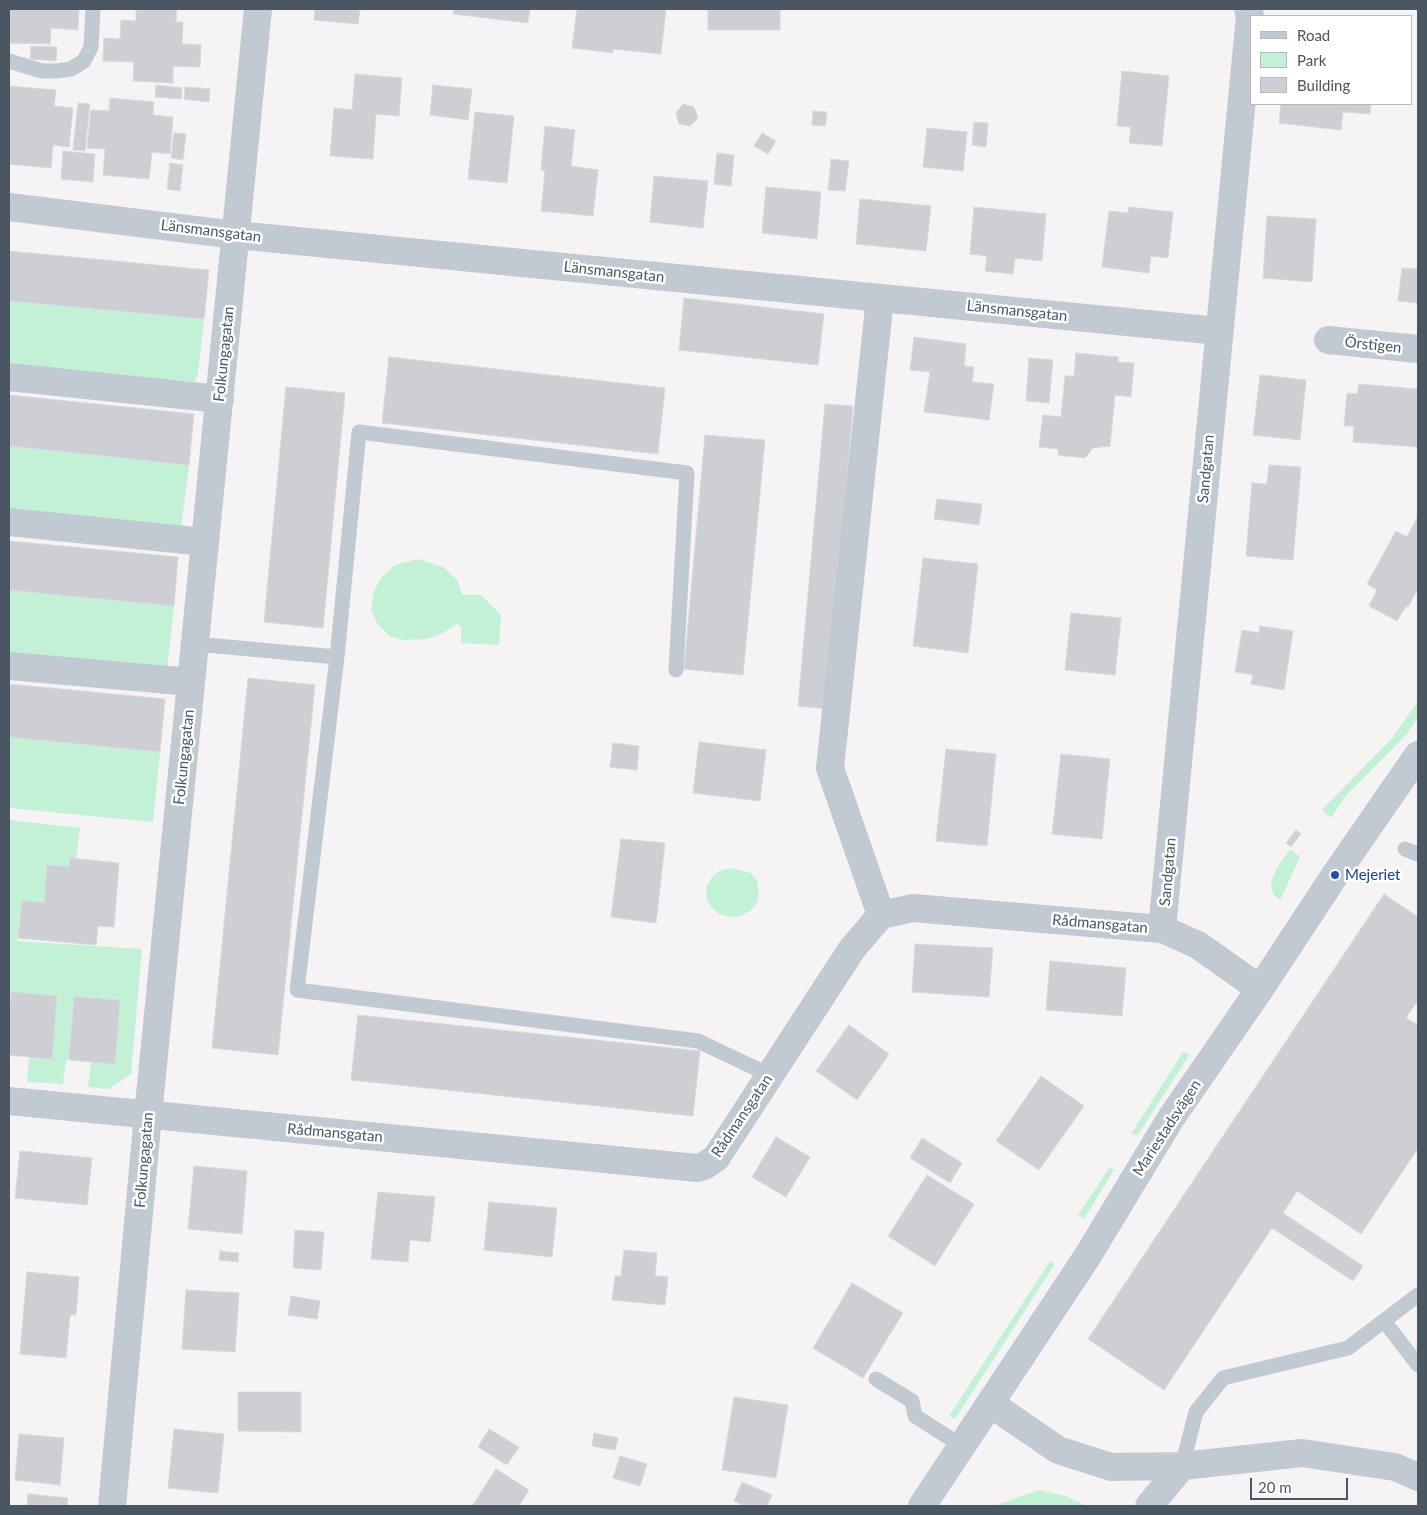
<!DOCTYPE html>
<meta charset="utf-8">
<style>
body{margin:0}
#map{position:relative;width:1427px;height:1515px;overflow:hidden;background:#f5f3f3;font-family:Lato,sans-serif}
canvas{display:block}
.frame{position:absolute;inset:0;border:10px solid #4a5661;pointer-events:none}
.legend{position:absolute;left:1250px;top:15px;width:162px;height:90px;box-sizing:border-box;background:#fff;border:1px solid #b7bbc0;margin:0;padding:6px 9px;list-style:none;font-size:15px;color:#4a5661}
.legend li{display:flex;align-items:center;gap:10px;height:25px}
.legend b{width:25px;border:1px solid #b7bbc0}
.scale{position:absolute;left:1250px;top:1478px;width:98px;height:22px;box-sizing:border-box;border:2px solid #4a5661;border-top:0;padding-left:6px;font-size:15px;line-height:18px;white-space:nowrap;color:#4a5661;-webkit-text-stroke:4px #fff;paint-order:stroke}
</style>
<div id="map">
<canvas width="1427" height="1515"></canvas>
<div class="frame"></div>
<ul class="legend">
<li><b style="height:6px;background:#c1cad2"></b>Road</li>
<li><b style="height:14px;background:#c3f1d5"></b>Park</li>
<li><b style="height:14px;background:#cdcfd5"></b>Building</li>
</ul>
<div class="scale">20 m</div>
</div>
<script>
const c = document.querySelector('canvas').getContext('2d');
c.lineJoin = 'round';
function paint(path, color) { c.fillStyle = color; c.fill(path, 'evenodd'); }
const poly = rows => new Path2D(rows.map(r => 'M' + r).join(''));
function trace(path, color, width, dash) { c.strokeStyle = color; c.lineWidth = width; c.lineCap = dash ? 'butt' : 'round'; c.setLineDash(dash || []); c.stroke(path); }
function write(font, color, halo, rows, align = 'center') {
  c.font = font + ' Lato,sans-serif'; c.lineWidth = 5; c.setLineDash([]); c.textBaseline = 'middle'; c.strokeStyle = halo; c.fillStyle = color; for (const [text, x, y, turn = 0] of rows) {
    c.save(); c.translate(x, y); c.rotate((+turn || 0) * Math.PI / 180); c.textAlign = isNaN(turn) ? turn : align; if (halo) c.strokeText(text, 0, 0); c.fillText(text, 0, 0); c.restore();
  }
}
paint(poly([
 [9,301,204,319,198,374,195,382,9,365],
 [9,446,189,465,181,528,9,512],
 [418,559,443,567,458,581,462,595,481,595,501,615,499,645,461,643,461,627,457,624,443,633,427,639,403,640,389,636,377,623,371,609,374,591,381,578,395,565],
 [9,590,174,606,167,671,9,655],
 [1418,701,1418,717,1407,734,1346,796,1331,818,1322,810,1392,738],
 [9,737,160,752,153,822,9,808],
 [9,820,80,828,76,859,70,858,69,867,47,865,44,903,22,901,17,941,142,949,131,1074,109,1089,88,1087,91,1062,74,997,69,1060,66,1060,63,1084,27,1082,29,1057,52,1059,11,992,9,1017],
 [1290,849,1300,857,1280,900,1274,895,1271,888,1272,879,1277,868],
 [731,868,751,873,757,881,759,893,757,903,750,911,740,916,730,917,719,914,711,907,706,898,707,886,712,877,719,871],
 [1183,1052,1190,1054,1138,1135,1131,1134],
 [1110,1167,1114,1170,1084,1219,1078,1215],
 [1050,1261,1055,1264,955,1419,949,1416],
 [1039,1490,1065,1496,1083,1504,1084,1506,994,1506]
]), '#c3f1d5');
const building = poly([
 [9,9,79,9,78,30,51,28,50,44,9,43,9,9],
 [136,9,177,9,176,22,183,22,182,44,201,45,200,67,173,66,173,83,133,81,134,62,103,61,104,38,120,39,121,20,136,21,136,9],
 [315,9,360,9,358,24,314,20,315,9],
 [454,9,530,9,528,23,453,14,454,9],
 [577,9,666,9,661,54,613,49,613,53,572,48,577,9],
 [708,9,780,9,780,30,708,30,708,9],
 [31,46,57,47,56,61,30,59,31,46],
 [1122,71,1169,76,1162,146,1129,143,1131,127,1117,126,1122,71],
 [355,74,402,78,399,116,376,114,373,159,330,156,334,108,352,110,355,74],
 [156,85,182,88,181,99,155,97,156,85],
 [433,85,472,89,468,120,430,115,433,85],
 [9,86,56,90,54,106,73,108,69,147,53,145,51,168,9,164,9,86],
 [185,87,210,89,209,102,184,99,185,87],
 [110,98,154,102,153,115,173,117,170,154,152,152,149,179,103,175,105,149,87,148,91,110,109,111,110,98],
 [78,103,90,104,85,151,73,150,78,103],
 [683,104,694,107,698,118,690,126,679,124,676,113,683,104],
 [1281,104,1371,104,1370,114,1343,112,1341,130,1279,123,1281,104],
 [813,111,827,112,825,126,812,125,813,111],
 [475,112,514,116,507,183,468,179,475,112],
 [974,122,988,123,986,147,972,145,974,122],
 [545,126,575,130,571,166,598,170,593,216,541,211,545,171,541,170,545,126],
 [927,128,967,132,963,171,923,167,927,128],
 [174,133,186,134,183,160,171,158,174,133],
 [762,133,776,141,768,154,754,146,762,133],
 [63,151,95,154,93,182,61,179,63,151],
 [717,153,734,155,731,186,714,184,717,153],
 [831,159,849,161,845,191,828,190,831,159],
 [170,163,183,165,180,191,167,189,170,163],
 [654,176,708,181,703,228,650,222,654,176],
 [766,187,821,192,817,239,762,233,766,187],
 [860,199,931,206,926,251,856,244,860,199],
 [974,207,1046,214,1042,261,1015,258,1013,274,985,271,987,256,970,254,974,207],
 [1129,207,1173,212,1168,258,1151,256,1149,273,1102,267,1109,211,1128,213,1129,207],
 [1267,216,1316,219,1312,282,1263,278,1267,216],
 [9,251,209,270,204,319,9,301,9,251],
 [1402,268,1418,269,1418,303,1398,301,1402,268],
 [684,298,824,314,818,365,679,350,684,298],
 [914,337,966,344,964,366,974,367,972,382,994,384,989,420,924,412,930,372,910,370,914,337],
 [1076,353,1118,357,1118,362,1134,363,1131,397,1115,395,1110,446,1093,448,1085,458,1058,455,1058,449,1039,447,1043,415,1061,417,1065,376,1074,376,1076,353],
 [389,357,665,388,658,454,382,423,389,357],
 [1029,358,1053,360,1049,403,1026,401,1029,358],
 [1260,375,1306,380,1300,440,1253,435,1260,375],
 [1359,384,1418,389,1418,447,1353,442,1354,426,1344,426,1347,393,1357,394,1359,384],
 [286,387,345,393,323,628,264,622,286,387],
 [9,395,194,414,189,465,9,446,9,395],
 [825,404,853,406,827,709,798,706,825,404],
 [705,435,765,440,743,675,684,669,705,435],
 [1269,465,1301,467,1293,560,1246,556,1252,483,1267,484,1269,465],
 [937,499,982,504,979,525,934,519,937,499],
 [1418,516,1418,588,1408,607,1406,606,1397,621,1369,606,1377,590,1367,584,1396,531,1407,537,1418,516],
 [9,541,178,557,174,606,9,590,9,541],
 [923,558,978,564,968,653,913,646,923,558],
 [1071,613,1121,618,1115,675,1065,670,1071,613],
 [1260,626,1293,631,1284,690,1251,684,1253,675,1235,672,1242,630,1259,633,1260,626],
 [248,678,315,685,278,1055,212,1048,248,678],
 [9,684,165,699,160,752,9,737,9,684],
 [699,742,766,750,760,801,693,793,699,742],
 [613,743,639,746,637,770,610,767,613,743],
 [946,749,996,754,987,846,936,841,946,749],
 [1061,754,1110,759,1102,839,1052,834,1061,754],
 [1296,830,1301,834,1291,847,1286,843,1296,830],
 [621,839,665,843,656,923,611,917,621,839],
 [70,858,119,863,114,927,98,926,96,945,18,938,22,900,44,903,47,865,69,867,70,858],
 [1384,894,1418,917,1418,1000,1406,1018,1418,1025,1418,1148,1361,1234,1297,1191,1283,1213,1363,1266,1353,1281,1272,1228,1164,1390,1088,1339,1384,894],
 [915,944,993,948,989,997,912,992,915,944],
 [1050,961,1126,968,1122,1016,1046,1010,1050,961],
 [11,992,57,996,52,1059,9,1055,9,1018,11,992],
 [74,997,120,1000,115,1064,69,1060,74,997],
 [358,1015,700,1051,693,1116,351,1080,358,1015],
 [849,1025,889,1054,857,1100,816,1071,849,1025],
 [1041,1076,1084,1106,1039,1170,996,1141,1041,1076],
 [776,1137,810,1157,786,1197,752,1177,776,1137],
 [922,1138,962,1163,950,1183,910,1158,922,1138],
 [20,1151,92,1158,87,1205,15,1198,20,1151],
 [194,1166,247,1171,242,1234,188,1229,194,1166],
 [927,1175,974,1204,935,1266,888,1236,927,1175],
 [378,1192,435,1197,430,1242,410,1240,408,1262,371,1259,378,1192],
 [489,1202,557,1208,552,1257,484,1250,489,1202],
 [295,1230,324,1232,321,1270,293,1268,295,1230],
 [624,1250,657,1253,655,1276,668,1277,665,1305,612,1300,615,1276,621,1276,624,1250],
 [220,1251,239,1253,238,1262,219,1260,220,1251],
 [27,1272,79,1277,76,1315,70,1315,66,1358,20,1354,27,1272],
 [852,1283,903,1313,863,1378,813,1348,852,1283],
 [186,1290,239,1293,235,1352,182,1349,186,1290],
 [291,1296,320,1301,317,1319,288,1315,291,1296],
 [238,1392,301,1392,301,1432,238,1431,238,1392],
 [734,1397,788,1405,776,1478,722,1470,734,1397],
 [174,1429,224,1434,218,1493,168,1488,174,1429],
 [489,1429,519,1447,507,1465,478,1447,489,1429],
 [594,1433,618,1438,615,1450,592,1446,594,1433],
 [19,1434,64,1438,60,1485,15,1480,19,1434],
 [620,1456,647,1464,640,1486,613,1478,620,1456],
 [496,1469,529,1490,519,1506,472,1506,496,1469],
 [742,1482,772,1495,767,1506,745,1506,734,1501,742,1482],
 [28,1494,68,1498,67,1506,27,1506,28,1494]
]);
paint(building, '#cdcfd5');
trace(building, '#d7d9de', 1);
trace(poly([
 [9,61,42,71,57,71,71,69,84,61,91,47,93,9],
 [195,644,337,657],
 [676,670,687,473,359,432,337,657,297,990,698,1041,755,1068,768,1077],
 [1405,849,1418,854],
 [1384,1321,1418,1365],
 [876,1379,912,1401,915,1416,962,1446],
 [1182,1466,1196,1412,1223,1378,1348,1348,1418,1295]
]), '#c1cad2', 15);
trace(poly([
 [9,207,236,235,1219,331],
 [880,298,830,768,881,915],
 [1328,340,1418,349],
 [9,377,220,399],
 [9,522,205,542],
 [9,666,191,682],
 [1162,929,1250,16,1248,9],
 [9,1101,697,1168,704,1166,716,1158,852,949,881,915,913,908,1162,929,1198,945,1260,989],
 [991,1404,1058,1450,1111,1467,1182,1466,1302,1453,1395,1467,1418,1477],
 [112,1506,148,1115,258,9],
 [1149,1506,1182,1466]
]), '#c1cad2', 28);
trace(poly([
 [922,1506,1087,1257,1171,1118,1260,989,1335,875,1418,755]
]), '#c1cad2', 28);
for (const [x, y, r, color] of [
 [1335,875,5,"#1a4fb4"]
]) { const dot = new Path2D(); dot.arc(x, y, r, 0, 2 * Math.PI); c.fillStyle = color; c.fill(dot); trace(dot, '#fff', 2); }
write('15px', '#4a5661', '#fff', [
 ["Länsmansgatan",211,231,7],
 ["Länsmansgatan",614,272,6],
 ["Länsmansgatan",1017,311,6],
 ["Örstigen",1373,345,6],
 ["Folkungagatan",224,354,-84],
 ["Sandgatan",1206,469,-85],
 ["Folkungagatan",184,757,-84],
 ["Sandgatan",1168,872,-85],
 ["Rådmansgatan",1100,924,5],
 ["Rådmansgatan",742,1116,-56],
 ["Mariestadsvägen",1167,1128,-57],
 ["Rådmansgatan",335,1133,5],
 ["Folkungagatan",144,1160,-85]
]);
write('15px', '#164399', '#fff', [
 ["Mejeriet",1345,875]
], 'left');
</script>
